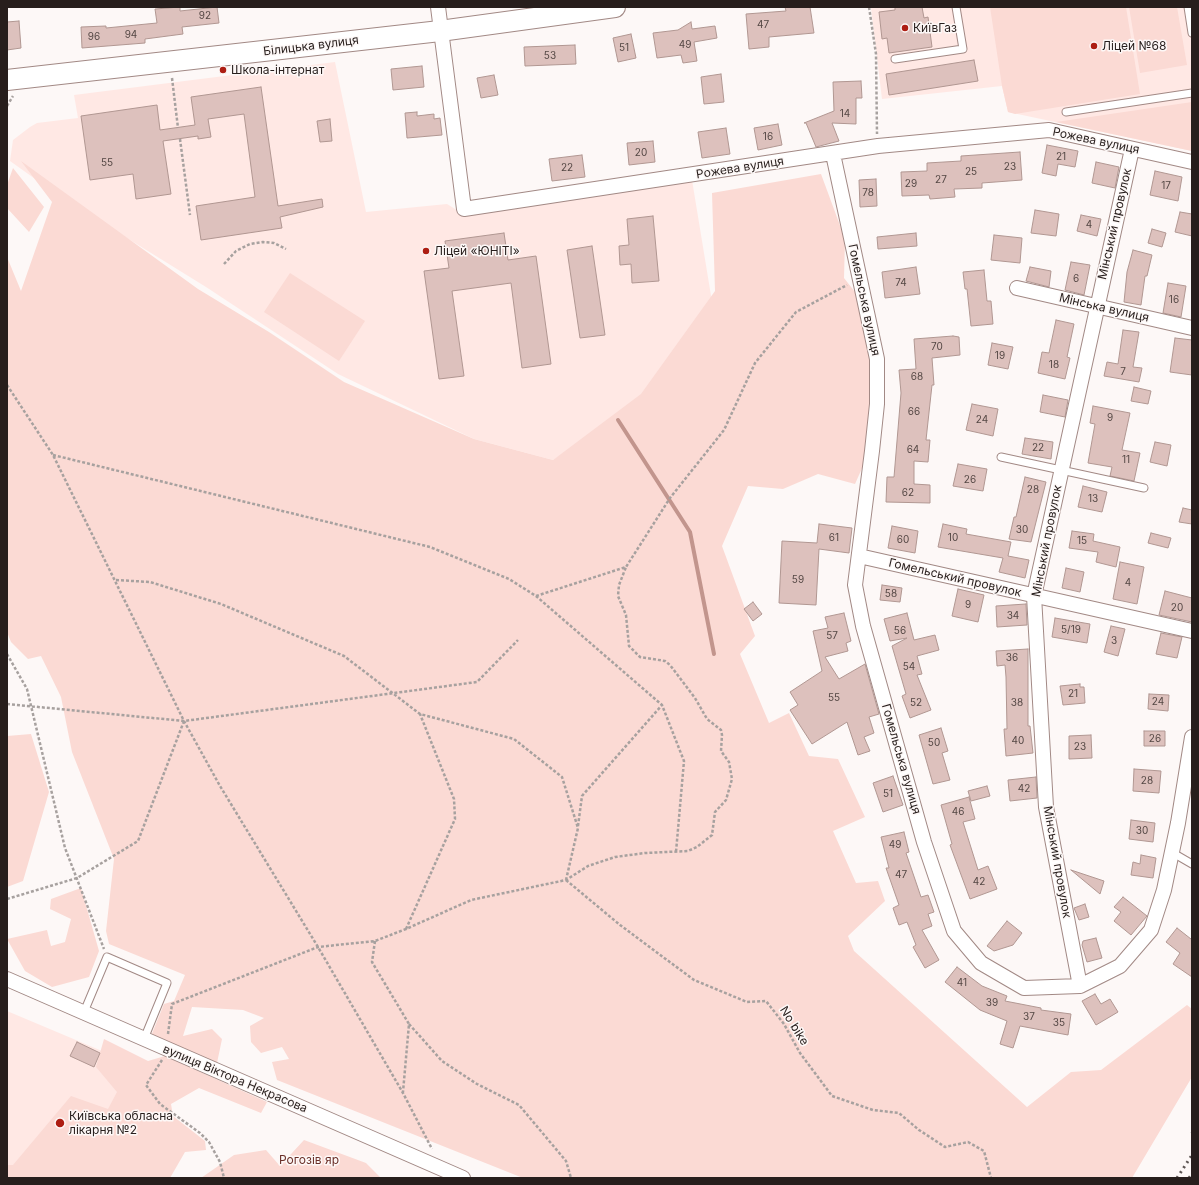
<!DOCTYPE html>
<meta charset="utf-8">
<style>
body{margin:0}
#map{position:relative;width:1199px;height:1185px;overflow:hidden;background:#fdf8f7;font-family:Inter,sans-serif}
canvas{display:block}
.frame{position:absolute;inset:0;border:8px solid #271e1c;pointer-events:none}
</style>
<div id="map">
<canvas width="1199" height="1185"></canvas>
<div class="frame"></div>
</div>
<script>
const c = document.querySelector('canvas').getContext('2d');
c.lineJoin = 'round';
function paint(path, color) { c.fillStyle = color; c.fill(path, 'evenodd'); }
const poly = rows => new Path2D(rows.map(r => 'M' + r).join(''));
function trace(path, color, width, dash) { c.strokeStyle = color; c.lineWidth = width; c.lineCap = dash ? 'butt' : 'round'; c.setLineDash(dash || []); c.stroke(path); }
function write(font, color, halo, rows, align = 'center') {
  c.font = font + ' Inter,sans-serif'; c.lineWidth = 3; c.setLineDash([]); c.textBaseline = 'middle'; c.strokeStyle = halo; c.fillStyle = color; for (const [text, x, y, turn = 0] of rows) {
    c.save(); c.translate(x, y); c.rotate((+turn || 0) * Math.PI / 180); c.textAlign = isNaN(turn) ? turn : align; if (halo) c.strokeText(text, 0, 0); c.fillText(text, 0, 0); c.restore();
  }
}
paint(poly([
 [883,7,1192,7,1192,151,1008,112,1002,86,882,99,871,8],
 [335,62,366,212,447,204,460,212,692,180,715,320,633,411,553,460,474,439,338,374,206,287,59,196,10,161,13,140,30,127,37,123,78,118,74,95],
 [7,1011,140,1067,84,1178,7,1178]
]), '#ffe8e4');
paint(poly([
 [990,7,1126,7,1140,94,1015,114,1008,112,1002,86],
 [1129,7,1177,7,1187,65,1140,73],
 [1192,102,1192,151,1056,122],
 [21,161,198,289,269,332,344,382,474,439,553,460,641,394,715,291,712,193,821,174,845,239,844,278,862,301,872,360,867,457,855,484,818,474,783,489,748,486,722,546,755,636,740,654,769,723,789,713,809,756,838,759,865,817,833,831,856,883,878,881,885,901,848,936,854,951,1027,1107,1071,1072,1101,1070,1187,1005,1192,1009,1192,1077,1132,1178,523,1178,277,1080,272,1062,289,1059,282,1047,261,1053,251,1042,250,1026,264,1018,243,1010,192,1007,183,1036,212,1029,222,1039,217,1063,151,1036,164,1004,174,1001,185,975,109,944,106,931,114,859,72,752,61,697,41,656,28,659,11,642,7,632,7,257,21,291,52,202],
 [13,168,44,207,29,232,7,208,7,185],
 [290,273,365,321,339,361,264,312],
 [31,734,49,792,23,881,7,887,7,736],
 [81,888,99,951,89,977,52,987,25,971,7,939,47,930,51,946,65,942,71,919,50,909,51,899],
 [104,1039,148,1061,165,1056,267,1102,261,1113,199,1088,171,1104,173,1116,205,1141,206,1150,185,1152,170,1178,7,1178,7,1165,13,1165,71,1096,108,1109,117,1092,96,1067],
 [304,1140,366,1163,381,1178,201,1178,234,1155,266,1150,280,1166]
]), '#fbdad4');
trace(poly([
 [618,420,690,532,714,654]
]), '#c2958d', 4);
const building = poly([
 [180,7,180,11,217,7,219,23,182,27,183,34,145,39,145,43,82,48,81,27,106,26,106,28,157,23,155,9,180,7],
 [785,7,810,7,814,33,769,37,769,47,749,49,746,14,786,11,785,7],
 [895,7,922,7,924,18,928,17,932,47,889,53,887,38,882,39,879,12,895,10,895,7],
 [19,21,21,48,7,50,7,22,19,21],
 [691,22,692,29,715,26,717,38,694,42,697,61,683,63,681,55,657,58,653,33,678,30,691,22],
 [631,34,636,58,618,62,613,38,631,34],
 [575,45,576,64,525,66,524,47,575,45],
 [974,60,978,81,889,95,886,74,974,60],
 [422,66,424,87,393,90,391,69,422,66],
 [721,74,724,102,704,104,701,77,721,74],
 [494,75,498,95,481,98,477,78,494,75],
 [861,81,862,98,856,98,856,124,832,123,839,141,816,147,806,123,804,123,834,111,833,82,861,81],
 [261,87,278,206,322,199,323,207,280,217,282,228,201,240,196,206,255,197,244,114,208,119,211,137,198,139,198,136,163,141,171,194,136,199,133,174,90,180,81,116,157,105,160,130,195,125,191,97,261,87],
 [417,112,417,116,434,114,434,119,440,118,442,135,407,138,405,113,417,112],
 [330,119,332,141,320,142,317,121,330,119],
 [778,124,782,145,758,150,754,128,778,124],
 [726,128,730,154,702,158,698,132,726,128],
 [653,141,655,162,629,165,627,143,653,141],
 [1047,145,1078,151,1075,167,1058,164,1056,176,1042,173,1047,145],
 [1020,152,1022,180,982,183,982,188,954,189,955,197,930,199,929,195,902,196,901,172,927,171,927,163,961,161,961,156,1020,152],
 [582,155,585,177,552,181,549,159,582,155],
 [1096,162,1119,167,1115,188,1092,183,1096,162],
 [1155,171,1182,177,1178,201,1150,195,1155,171],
 [876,179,877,206,860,207,859,180,876,179],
 [1035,210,1059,214,1056,236,1031,233,1035,210],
 [1180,212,1192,214,1192,236,1175,232,1180,212],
 [1081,215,1101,219,1097,236,1077,231,1081,215],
 [653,216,659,281,632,283,631,264,620,265,619,246,629,245,627,219,653,216],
 [1152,229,1166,233,1162,247,1148,243,1152,229],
 [504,233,508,260,536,256,551,364,522,368,511,283,452,291,464,376,439,379,424,271,449,268,445,241,504,233],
 [916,233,917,246,878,249,877,237,916,233],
 [994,235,1022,238,1020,263,991,260,994,235],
 [592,246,605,335,580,338,567,250,592,246],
 [1133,250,1152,255,1147,276,1145,276,1141,305,1124,302,1127,272,1133,250],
 [1071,262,1090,265,1084,295,1065,290,1071,262],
 [916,267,920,294,885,298,882,272,916,267],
 [1030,267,1051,271,1049,287,1026,281,1030,267],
 [984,270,987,301,991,301,993,324,971,326,967,289,965,289,963,272,984,270],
 [1168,283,1186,286,1181,317,1163,313,1168,283],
 [1056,320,1074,324,1067,357,1070,358,1065,379,1038,373,1042,352,1049,353,1056,320],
 [1123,330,1139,332,1133,367,1142,368,1139,382,1104,376,1107,362,1118,364,1123,330],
 [953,336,959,337,960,355,932,358,934,385,932,385,926,440,930,440,928,462,914,461,914,484,930,485,930,503,886,502,887,477,894,477,901,393,899,370,916,369,914,339,953,336],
 [1175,338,1192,340,1192,375,1170,372,1175,338],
 [992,343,1013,347,1008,369,988,365,992,343],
 [1134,387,1151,391,1148,404,1131,401,1134,387],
 [1043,395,1068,400,1065,417,1040,412,1043,395],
 [972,404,998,409,993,436,966,430,972,404],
 [1093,406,1130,413,1122,450,1140,453,1134,481,1110,476,1112,467,1088,463,1095,424,1090,423,1093,406],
 [1025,438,1053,442,1051,459,1022,454,1025,438],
 [1155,442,1171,445,1167,466,1150,462,1155,442],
 [958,464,987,469,983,491,953,486,958,464],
 [1025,477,1046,482,1031,542,1009,539,1014,517,1016,517,1025,477],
 [1083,486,1107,492,1102,512,1078,507,1083,486],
 [1183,508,1192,510,1192,524,1179,522,1183,508],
 [819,524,852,528,849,553,819,549,816,605,779,603,782,541,817,543,819,524],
 [943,524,967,529,966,534,1011,542,1008,556,1029,560,1025,578,999,572,1003,558,938,547,943,524],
 [892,526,918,531,915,553,888,548,892,526],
 [1072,531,1094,534,1093,541,1120,547,1116,567,1096,562,1098,552,1069,548,1072,531],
 [1151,533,1171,538,1168,548,1148,543,1151,533],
 [1120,562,1144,567,1137,604,1113,599,1120,562],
 [1066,568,1084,572,1080,592,1062,588,1066,568],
 [882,585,902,588,900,602,880,600,882,585],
 [958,589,984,595,978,622,952,616,958,589],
 [1165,591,1192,598,1192,622,1159,615,1165,591],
 [753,602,762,614,753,621,744,609,753,602],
 [1026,604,1027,625,997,627,996,606,1026,604],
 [844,613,851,641,846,643,848,651,825,657,839,679,865,664,879,714,869,717,874,733,864,737,870,751,858,755,847,722,812,744,790,710,798,705,790,692,822,671,813,631,828,628,825,617,844,613],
 [907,613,914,640,935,635,939,650,917,656,922,674,917,675,931,710,910,718,902,696,906,694,892,646,907,638,890,641,884,619,907,613],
 [1055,618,1090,624,1087,643,1052,637,1055,618],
 [1111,626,1125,629,1118,656,1104,652,1111,626],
 [1161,633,1182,637,1177,658,1156,654,1161,633],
 [1028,649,1028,726,1030,726,1033,753,1006,756,1004,729,1007,729,1006,677,1005,665,997,666,996,651,1028,649],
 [1080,684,1080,687,1084,687,1085,703,1063,705,1060,686,1080,684],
 [1149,694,1169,695,1168,711,1148,709,1149,694],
 [941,728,948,751,942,753,950,780,933,784,919,735,941,728],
 [1144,731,1165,731,1165,746,1144,746,1144,731],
 [1091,735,1092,758,1069,759,1069,736,1091,735],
 [1134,769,1161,771,1159,793,1133,791,1134,769],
 [893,776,903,805,883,812,873,783,893,776],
 [1036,777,1037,798,1010,801,1008,780,1036,777],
 [987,786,990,796,971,801,968,791,987,786],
 [969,797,975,819,963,822,978,870,988,866,997,889,970,899,950,845,952,844,941,805,969,797],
 [1131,820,1155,823,1153,842,1129,839,1131,820],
 [904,832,909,852,906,853,921,897,928,895,934,912,928,914,932,926,922,930,939,960,925,968,913,947,916,945,907,922,899,925,893,908,899,905,886,868,889,868,881,837,904,832],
 [1141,855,1156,858,1153,878,1131,875,1133,862,1140,864,1141,855],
 [1071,870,1104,881,1100,894,1071,870],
 [1123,897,1147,916,1131,935,1114,921,1121,912,1114,907,1123,897],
 [1085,904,1089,917,1079,920,1074,908,1085,904],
 [1007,921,1022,933,1013,945,994,951,987,946,1007,921],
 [1177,928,1191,939,1192,937,1192,977,1173,964,1180,953,1166,942,1177,928],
 [1096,938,1102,958,1087,962,1082,945,1083,941,1096,938],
 [957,967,982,986,1007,996,1005,1001,1041,1008,1041,1010,1071,1014,1068,1035,1020,1026,1013,1048,1000,1044,1007,1021,980,1010,945,982,957,967],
 [1095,994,1101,1004,1110,999,1118,1012,1096,1025,1082,1001,1095,994],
 [77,1042,100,1053,94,1067,70,1056,77,1042]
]);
paint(building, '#ddc1bd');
trace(building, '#b19792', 1);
const lane = poly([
 [1188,7,1192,33],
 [895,59,963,49,956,7],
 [1066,112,1192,93],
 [1001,457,1144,488],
 [1173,853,1192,864],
 [84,1012,107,957,167,983,144,1039]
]);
const street = poly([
 [438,7,464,209,878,146,1049,130,1192,162],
 [833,154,877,359,877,404,872,451,855,585,863,626,924,842,954,931,981,963,1024,988,1080,986,1120,966,1151,930,1164,890,1178,823,1192,737],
 [1017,288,1192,328],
 [859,556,1192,631],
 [7,979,463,1178],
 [1080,986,1046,807,1034,596,1132,149]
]);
const secondary = poly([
 [7,80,440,31,615,7]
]);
trace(lane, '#a28985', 9);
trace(street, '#a28985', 16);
trace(secondary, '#a28985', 22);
trace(poly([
 [869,7,876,54,877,134],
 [172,78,178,128],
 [7,106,13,96],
 [180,139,190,215],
 [224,264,236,251,250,244,263,242,274,243,286,249],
 [7,385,53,455,184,721,220,786,318,947,403,1093,432,1149],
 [53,455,430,547,509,579,536,596,662,705,684,761,676,852],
 [116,580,150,582,221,604,344,656,420,714,514,739,562,777,578,828,566,880],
 [536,596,626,567,670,498,724,430,755,363,796,312,847,285],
 [7,654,27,689,65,848,104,949],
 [7,704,184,721,477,682,518,640],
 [578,826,582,796,662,705],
 [566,880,620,925,694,980,747,1002,766,1001,784,1024,800,1053,832,1096,873,1110,899,1113,919,1130,945,1147,968,1142,984,1151,991,1178],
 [7,899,77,878,138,841,184,721],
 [406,929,455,819,454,799,420,714],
 [375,941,372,962,409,1024,403,1092],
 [409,1024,442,1061,477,1084,519,1105,566,1161,571,1178],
 [168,1034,172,1004,318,947,375,941,406,929,471,900,566,880,588,866,615,857,645,853,688,851,697,847,712,835,715,812,726,800,732,779,729,762,721,751,722,735,721,730,707,719,695,698,670,665,665,661,640,657,629,646,626,615,618,596,619,585,626,567],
 [162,1060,146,1085,160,1104,200,1133,209,1142,220,1162,224,1178],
 [1192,1132,1192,1133]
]), '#a7a19f', 2.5, [3, 2]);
trace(lane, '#fff', 7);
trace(street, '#fff', 14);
trace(secondary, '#fff', 20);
trace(poly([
 [1177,1178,1192,1155],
 [1189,1178,1192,1174]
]), '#5d5553', 3, [2, 4]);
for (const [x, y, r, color] of [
 [905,28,4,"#ad1d12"],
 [1094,46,4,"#ad1d12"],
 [223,70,4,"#ad1d12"],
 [426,251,4,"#ad1d12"],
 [60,1123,5,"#ad1d12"]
]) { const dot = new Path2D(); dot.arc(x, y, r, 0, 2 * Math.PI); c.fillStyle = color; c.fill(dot); trace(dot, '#fdf8f7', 1.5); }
write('10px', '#544744', null, [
 ["92",205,16],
 ["47",763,25],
 ["94",131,35],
 ["96",94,37],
 ["49",685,45],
 ["51",624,48],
 ["53",550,56],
 ["14",845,114],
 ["16",768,137],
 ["20",641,153],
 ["21",1061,157],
 ["55",107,163],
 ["23",1010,167],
 ["22",567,168],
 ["25",971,172],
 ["27",941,180],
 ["29",911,184],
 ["17",1166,186],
 ["78",868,193],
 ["4",1089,225],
 ["6",1076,279],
 ["74",901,283],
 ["16",1174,300],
 ["70",937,347],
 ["19",1000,356],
 ["18",1054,365],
 ["7",1123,372],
 ["68",917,377],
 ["66",914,412],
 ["9",1110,418],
 ["24",982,420],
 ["22",1038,448],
 ["64",913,450],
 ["11",1126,460],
 ["26",970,480],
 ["28",1033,490],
 ["62",908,493],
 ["13",1093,499],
 ["30",1022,530],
 ["61",834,538],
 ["10",953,538],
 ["60",903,540],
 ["15",1082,541],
 ["59",798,580],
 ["4",1128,583],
 ["58",891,594],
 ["9",968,605],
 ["20",1177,608],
 ["34",1013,616],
 ["5/19",1071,630],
 ["56",900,631],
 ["57",832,636],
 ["3",1114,641],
 ["36",1012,658],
 ["54",909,667],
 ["21",1073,694],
 ["55",834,698],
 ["24",1158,702],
 ["52",916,703],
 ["38",1017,703],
 ["26",1155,739],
 ["40",1018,741],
 ["50",934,743],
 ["23",1080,747],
 ["28",1147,781],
 ["42",1024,789],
 ["51",888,794],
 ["46",958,812],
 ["30",1142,831],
 ["49",895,845],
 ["47",901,875],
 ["42",979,882],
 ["41",962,983],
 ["39",992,1003],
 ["37",1029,1017],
 ["35",1059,1023]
]);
write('12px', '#271e1c', '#fdf8f7', [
 ["КиївГаз",913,28],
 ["Ліцей №68",1102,46],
 ["Школа-інтернат",231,70],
 ["Ліцей «ЮНІТІ»",434,251],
 ["Київська обласна",69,1116],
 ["лікарня №2",69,1130]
], 'left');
write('12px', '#271e1c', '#fdf8f7', [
 ["Білицька вулиця",311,46,-7],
 ["Рожева вулиця",1096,141,12],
 ["Рожева вулиця",740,168,-9],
 ["Мінський провулок",1115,224,-77],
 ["Гомельська вулиця",864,300,78],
 ["Мінська вулиця",1104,308,13],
 ["Мінський провулок",1047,541,-79],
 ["Гомельський провулок",955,578,13],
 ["Гомельська вулиця",901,759,74],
 ["Мінський провулок",1057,862,80],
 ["No bike",794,1026,58],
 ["вулиця Віктора Некрасова",235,1079,23]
]);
write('12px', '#6a2f27', '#fdf8f7', [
 ["Рогозів яр",309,1160]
]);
</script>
